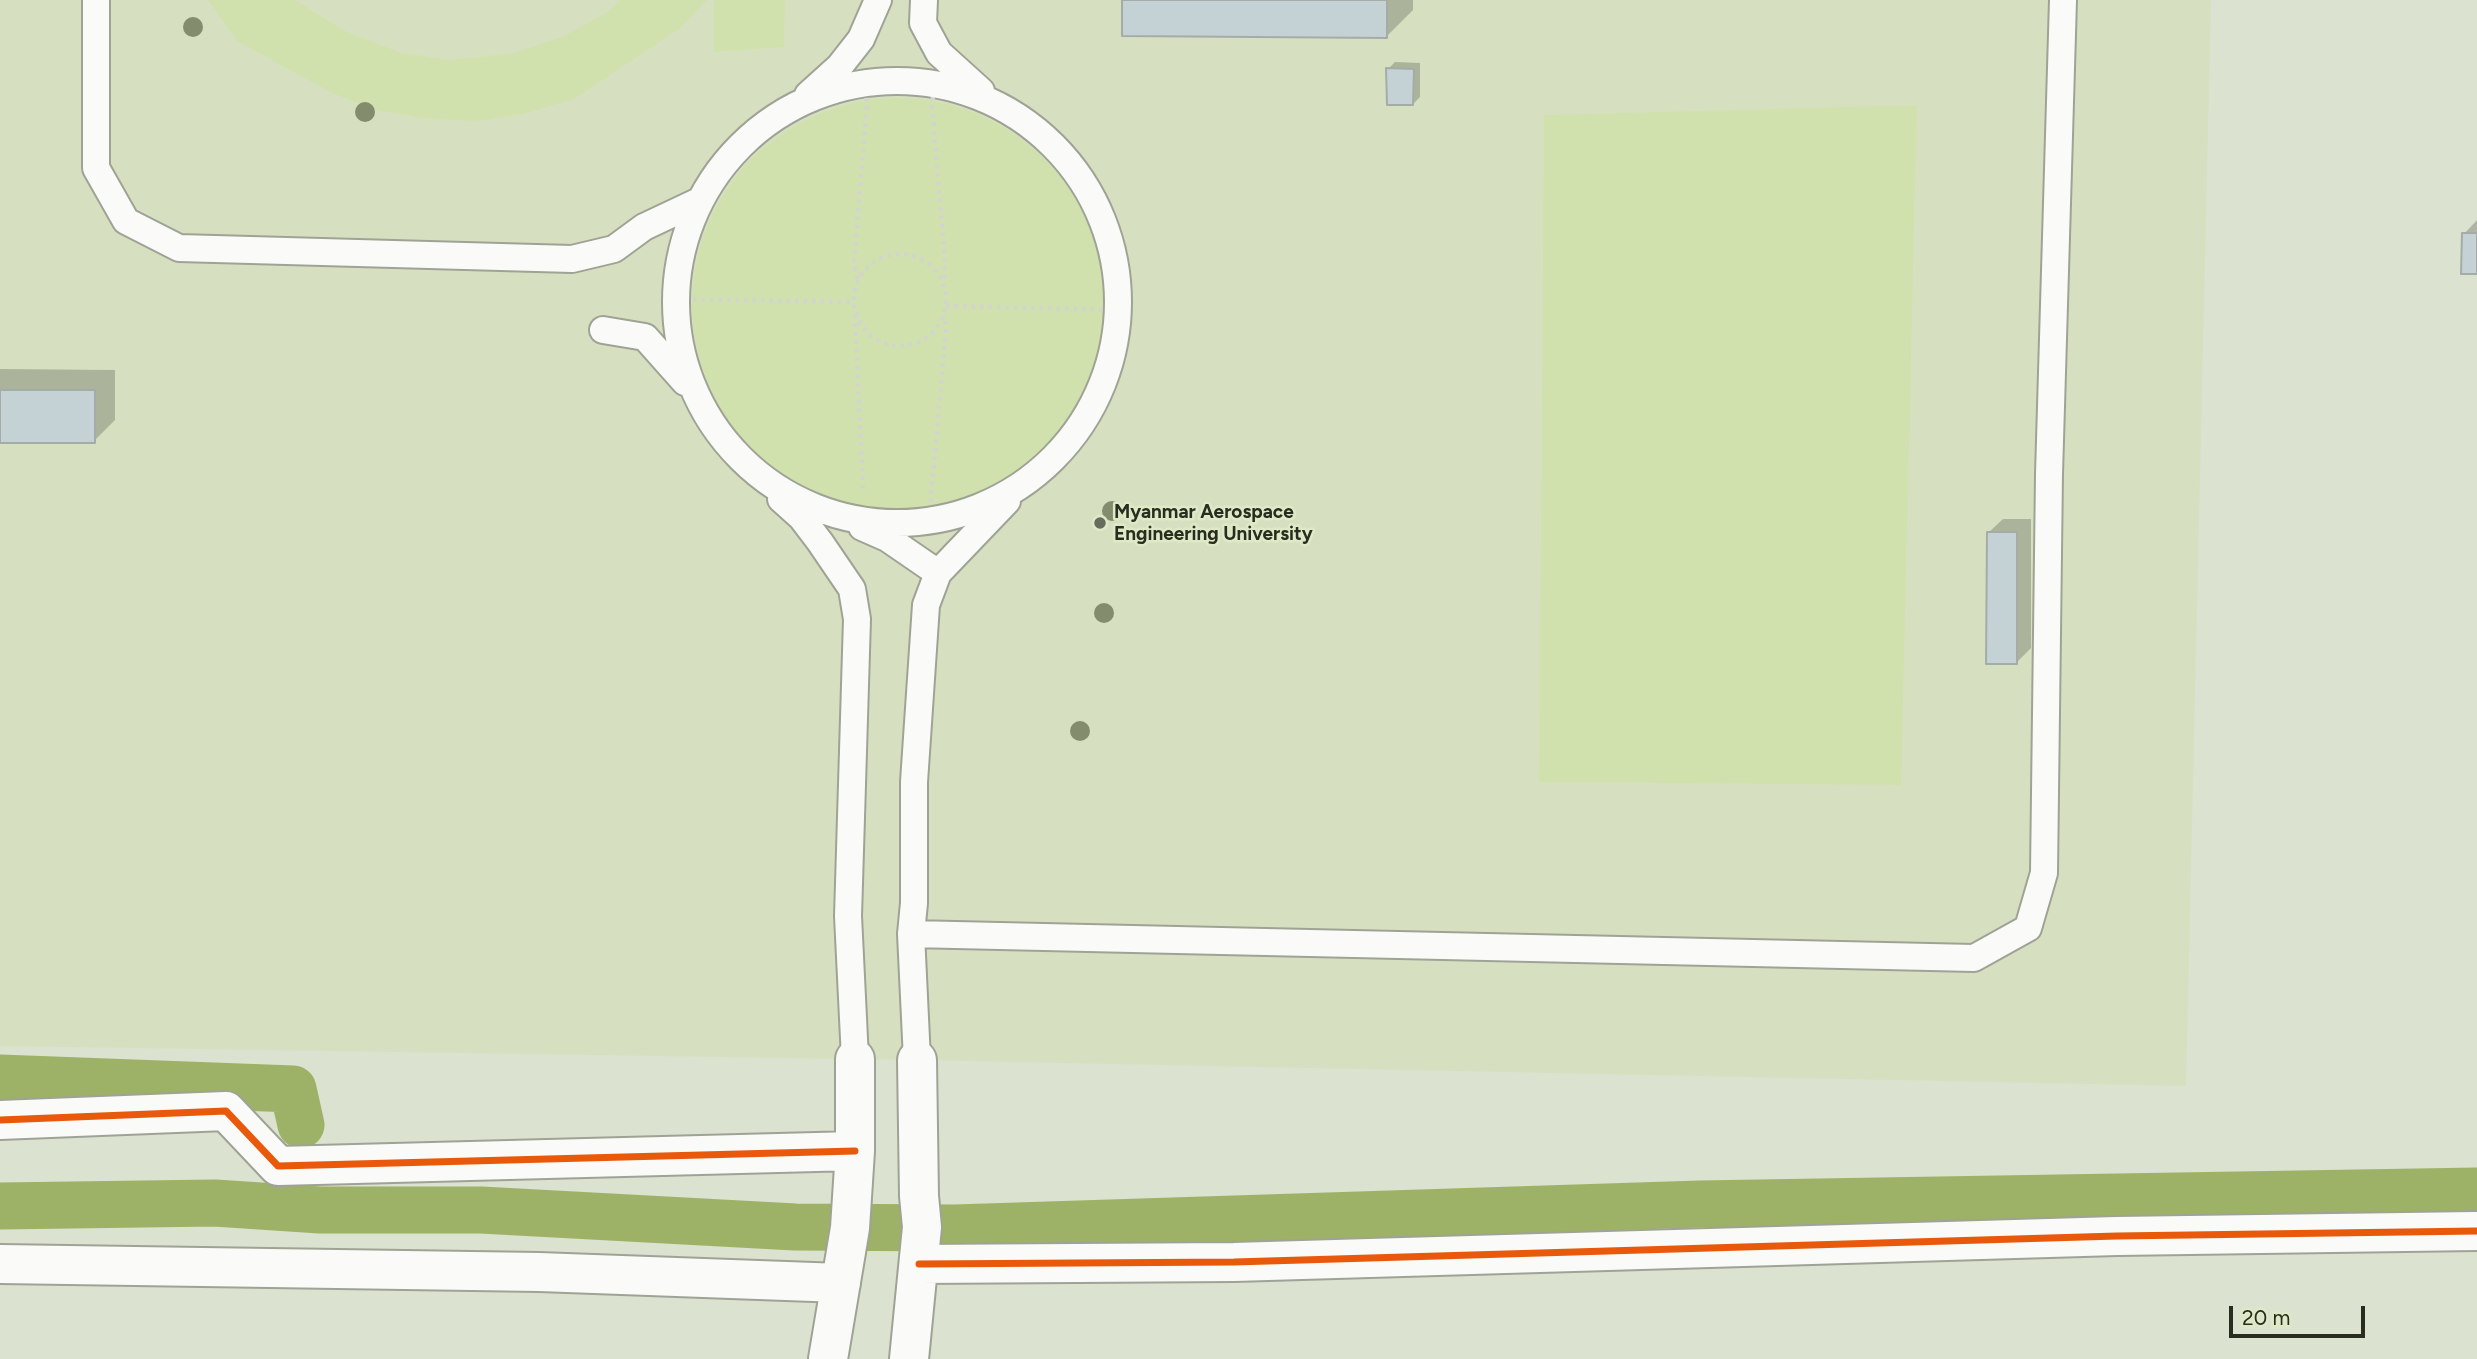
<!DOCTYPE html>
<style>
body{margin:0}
#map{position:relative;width:2477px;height:1359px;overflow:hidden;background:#dbe2cf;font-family:Figtree,sans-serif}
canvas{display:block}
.scale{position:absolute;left:2229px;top:1306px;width:136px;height:32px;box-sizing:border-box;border:4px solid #282d1f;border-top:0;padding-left:9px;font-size:21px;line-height:24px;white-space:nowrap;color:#282d1f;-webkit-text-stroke:5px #deeac7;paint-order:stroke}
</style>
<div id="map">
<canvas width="2477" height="1359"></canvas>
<div class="scale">20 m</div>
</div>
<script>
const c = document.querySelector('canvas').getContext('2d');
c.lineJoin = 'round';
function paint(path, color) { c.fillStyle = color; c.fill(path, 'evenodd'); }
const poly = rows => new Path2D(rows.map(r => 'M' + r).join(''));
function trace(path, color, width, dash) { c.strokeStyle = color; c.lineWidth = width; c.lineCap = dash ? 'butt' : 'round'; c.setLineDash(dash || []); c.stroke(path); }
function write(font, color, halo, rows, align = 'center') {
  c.font = font + ' Figtree,sans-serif'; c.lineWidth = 5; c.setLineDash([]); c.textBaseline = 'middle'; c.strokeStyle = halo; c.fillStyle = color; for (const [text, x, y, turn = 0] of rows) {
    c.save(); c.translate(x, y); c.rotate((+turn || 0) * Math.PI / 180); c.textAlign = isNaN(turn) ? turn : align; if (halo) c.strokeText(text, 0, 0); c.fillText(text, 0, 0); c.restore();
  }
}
paint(poly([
 [0,0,2211,0,2186,1086,917,1060,0,1046]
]), '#d6e0c1');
paint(poly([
 [208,0,295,0,345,31,399,52,449,60,514,53,564,36,609,11,621,0,707,0,679,29,574,99,524,114,480,121,428,119,376,110,334,94,237,41],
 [714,0,785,0,784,47,714,52],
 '692 304a206 206 0 1 1 412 0a206 206 0 1 1-412 0Z',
 [1917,105,1901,785,1539,782,1544,115]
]), '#d1e1ad');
paint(poly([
 [1124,0,1413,0,1413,10,1386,37],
 [1395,62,1420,63,1420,97,1413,104,1388,69],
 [2477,220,2477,273,2464,234],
 [0,369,115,370,115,420,94,441,0,441],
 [2003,519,2031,519,2031,648,2017,662,1988,533]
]), '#0003');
trace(poly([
 [0,1078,293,1089,301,1125],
 [0,1206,215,1203,320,1210,481,1210,795,1227,955,1228,1700,1204,2477,1191]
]), '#9db267', 47);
const building = poly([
 [1122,0,1387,0,1387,38,1122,36,1122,0],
 [1386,68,1414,69,1413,105,1387,105,1386,68],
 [2462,233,2477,233,2477,274,2461,274,2462,233],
 [0,390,95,390,95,443,0,443,0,390],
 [1987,532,2017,532,2017,664,1986,664,1987,532]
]);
paint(building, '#c4d2d5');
trace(building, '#a5aca8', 2);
const service = poly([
 [96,0,96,168,126,221,179,248,572,259,614,249,644,227,697,202],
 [924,0,923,23,939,53,981,91],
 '676 302a221 221 0 1 1 442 0a221 221 0 1 1-442 0Z',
 [808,95,839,67,861,39,878,0],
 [603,330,645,337,685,382],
 [781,499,801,517,820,542,852,589,857,619,848,916,855,1059],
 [862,527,887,538,938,573],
 [911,934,914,903,914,782,926,605,938,573,1007,501],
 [917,1060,911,934,1974,958,2028,928,2044,873,2049,474,2063,0]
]);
const minor = poly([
 [0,1120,226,1111,278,1166,855,1151],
 [0,1264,539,1272,841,1283],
 [919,1264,1234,1262,2117,1236,2477,1231],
 [828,1359,850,1228,855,1151,855,1059],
 [909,1359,922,1227,919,1196,917,1060]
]);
trace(service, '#9ea395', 30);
trace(minor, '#9ea395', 42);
trace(poly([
 [933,97,932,105,945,261,944,283],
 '854 300a46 46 0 1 1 92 0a46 46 0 1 1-92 0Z',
 [857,279,854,261,867,103,865,92],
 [676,299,854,302],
 [946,306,1119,310],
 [855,315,863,492],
 [934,519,931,497,946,331,945,315]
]), '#d2d4ce', 4.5, [3.5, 5]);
trace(service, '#fafbf8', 26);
trace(minor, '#fafbf8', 38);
trace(poly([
 [0,1120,226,1111,278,1166,855,1151],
 [919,1264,1234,1262,2117,1236,2477,1231]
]), '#e8590c', 7);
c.fillStyle = '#838d6e';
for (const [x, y] of [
 [193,27],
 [365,112],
 [1112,511],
 [1104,613],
 [1080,731]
]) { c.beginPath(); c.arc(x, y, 10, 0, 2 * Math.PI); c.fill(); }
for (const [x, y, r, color] of [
 [1100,523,7,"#676c5d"]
]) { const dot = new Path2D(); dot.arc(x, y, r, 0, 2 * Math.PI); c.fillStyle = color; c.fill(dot); trace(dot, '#deeac7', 2.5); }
write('bold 19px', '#282d1f', '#deeac7', [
 ["Myanmar Aerospace",1114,512],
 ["Engineering University",1114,534]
], 'left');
</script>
